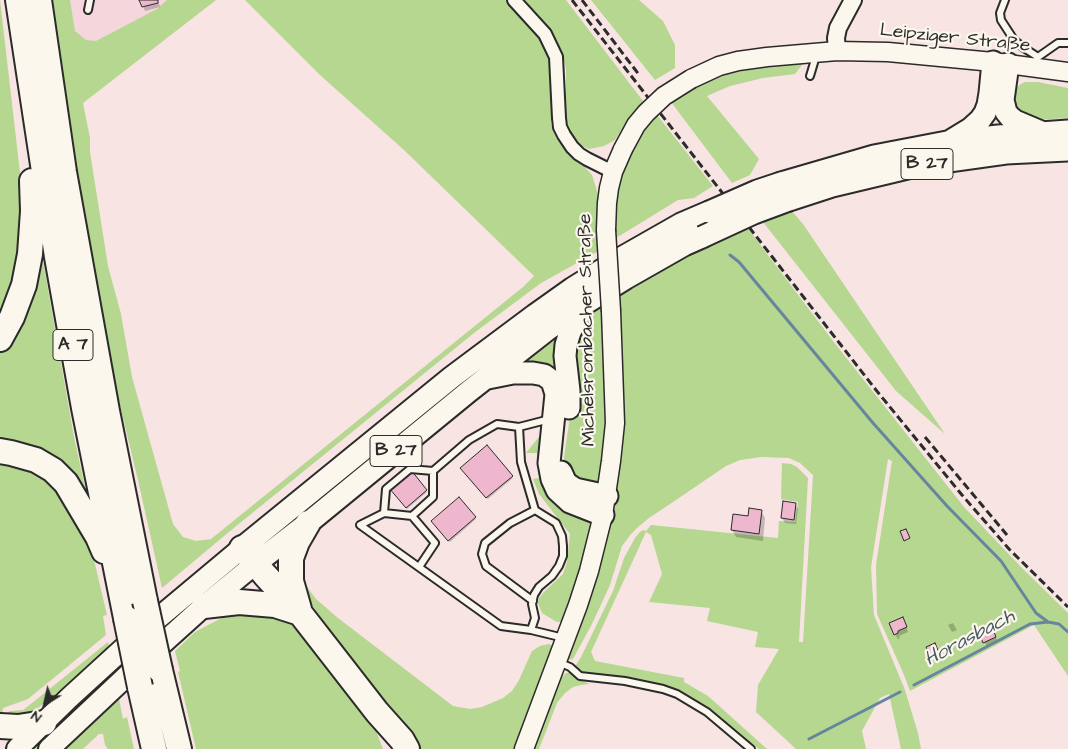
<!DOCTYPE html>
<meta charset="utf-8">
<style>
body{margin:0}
#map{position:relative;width:1068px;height:749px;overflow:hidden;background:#f7e4e3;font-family:"Architects Daughter",sans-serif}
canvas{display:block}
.north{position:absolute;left:20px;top:679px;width:50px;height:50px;-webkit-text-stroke:4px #fbf7ec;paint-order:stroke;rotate:215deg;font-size:14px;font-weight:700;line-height:20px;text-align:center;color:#2b2b2b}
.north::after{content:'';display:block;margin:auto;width:18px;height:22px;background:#2b2b2b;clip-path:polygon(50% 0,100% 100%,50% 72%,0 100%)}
</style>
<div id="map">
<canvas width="1068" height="749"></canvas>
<div class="north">N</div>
</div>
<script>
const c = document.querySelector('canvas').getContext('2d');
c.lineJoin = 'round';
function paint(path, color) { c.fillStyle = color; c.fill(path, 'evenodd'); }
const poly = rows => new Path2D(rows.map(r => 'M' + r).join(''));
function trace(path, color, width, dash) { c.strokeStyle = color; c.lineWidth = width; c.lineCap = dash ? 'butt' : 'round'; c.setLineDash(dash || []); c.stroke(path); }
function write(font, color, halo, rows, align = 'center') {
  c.font = font + ' "Architects Daughter",sans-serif'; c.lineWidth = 4.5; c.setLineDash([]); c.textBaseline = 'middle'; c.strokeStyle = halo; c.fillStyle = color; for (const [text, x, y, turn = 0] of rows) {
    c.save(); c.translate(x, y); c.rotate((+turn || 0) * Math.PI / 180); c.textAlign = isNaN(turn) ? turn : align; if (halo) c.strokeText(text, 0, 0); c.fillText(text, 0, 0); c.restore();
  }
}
paint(poly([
 [51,0,216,0,83,103]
]), '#f5d6dd');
paint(poly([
 [0,0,22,190,19,255,14,279,0,316],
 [51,0,70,0,75,31,86,40,96,41,157,9,167,0,216,0,83,103,90,138,90,152,108,266,121,314,132,377,173,524,183,537,196,541,211,539,523,287,534,276,404,150,320,75,245,0,507,0,529,23,550,53,553,90,551,124,557,139,567,152,581,163,592,175,597,191,600,210,597,252,541,283,474,333,224,536,162,588,138,480,116,389,68,120],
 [521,0,566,0,643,101,625,124,615,140,604,146,589,149,582,146,573,138,564,126,563,116,566,85,566,69,564,60,553,34],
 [591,0,639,0,663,21,675,45,675,68,655,80],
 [805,61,795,74,763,78,730,86,707,96,759,159,750,175,732,183,671,102,702,84,725,75,751,69],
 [1025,82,1038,82,1068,88,1068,118,1035,120,1018,115,1011,95,1013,91,1021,84],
 [657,115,713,186,694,198,678,200,621,235,613,239,613,218,620,171,630,151,642,132],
 [791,210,803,224,945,434,896,391,763,222],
 [36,221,74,437,91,515,83,500,0,446,0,351,12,328],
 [746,226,833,341,964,507,1021,567,1068,613,1068,676,1034,625,910,691,904,675,877,614,876,565,892,461,888,459,871,567,874,615,905,690,918,733,921,749,901,749,889,694,880,698,862,731,866,749,796,749,756,712,758,685,779,649,755,647,758,632,707,621,710,608,649,602,662,574,651,535,646,532,591,652,595,661,684,678,684,682,708,696,767,749,759,749,695,700,672,689,653,683,632,678,598,674,583,673,578,670,576,665,581,657,613,591,624,558,635,538,640,532,643,530,646,531,651,525,778,538,779,521,795,522,798,502,781,499,782,463,791,464,797,467,808,478,799,642,803,642,813,475,800,463,789,458,761,457,740,460,726,466,673,502,649,518,638,527,631,534,622,546,610,585,592,624,573,659,569,660,568,659,567,653,621,377,619,294,716,239],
 [601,306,602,326,606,326,607,410,605,433,601,478,596,483,583,487,565,466,564,458,571,409,572,333,592,310],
 [561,332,562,418,559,485,560,392,513,369],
 [542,433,544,452,588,519,591,526,592,532,589,545,563,622,557,622,550,618,542,613,538,603,539,598,544,592,563,574,567,562,570,534,539,494,533,479,539,478,537,453,526,453],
 [0,459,19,462,56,485,90,543,107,615,103,616,106,635,28,699,3,708,2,716,0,716],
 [303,577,306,585,310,591,316,599,338,618,453,706,470,709,482,707,503,698,512,691,519,680,532,651,540,646,549,644,554,646,520,749,419,749,408,733,320,616,302,590,300,579],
 [249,609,288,621,299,633,360,706,374,726,383,749,196,749,178,672,180,671,175,651,195,632,229,614],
 [108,642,109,646,58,692,34,711,23,714,7,718,7,713,10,711,23,710,32,703],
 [112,669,115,677,44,743,38,749,26,749],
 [566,673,572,673,580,680,590,684,581,685,573,687,565,693,557,703,539,749,531,749,556,684],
 [119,699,123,719,127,717,134,749,108,749,105,745,103,734,99,734,83,749,65,749]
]), '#b6d790');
paint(poly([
 [141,0,158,0,160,7,145,11],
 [463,470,512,477,513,478,488,499],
 [392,490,426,491,427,492,407,509],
 [459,498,476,519,450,542,434,523],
 [795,504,798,509,796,524,785,523,782,518],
 [761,511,765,518,763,541,736,537,732,530,749,517],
 [905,623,908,632,899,636,900,638,898,639,895,634],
 [953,623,957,630,952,632,948,625],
 [994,633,998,642,987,646,984,642],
 [935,645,940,657,933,659,928,648]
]), '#0003');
trace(poly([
 [730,255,739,262,873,423,947,506,1001,561,1036,613,1048,622],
 [914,685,1030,624,1048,622,1059,624,1068,632],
 [809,739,900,692]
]), '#67859e', 3);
const building = poly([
 [139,0,158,0,158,3,142,7,139,0],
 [487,445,513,476,486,498,460,468,487,445],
 [411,470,427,490,406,508,389,488,411,470],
 [459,497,476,517,448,541,431,521,459,497],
 [783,501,796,503,794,520,781,518,783,501],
 [749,508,762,510,759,534,731,530,733,514,748,516,749,508],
 [906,529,910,538,904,541,900,531,906,529],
 [903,617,907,627,898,631,898,633,894,635,889,623,903,617],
 [992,627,996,637,983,643,979,633,992,627],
 [935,643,940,655,931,658,926,647,935,643]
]);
paint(building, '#efb7ce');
trace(building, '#2b2b2b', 1);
const service = poly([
 [1005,0,1000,13,1001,20,1014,40,1024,48,1038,57],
 [88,10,90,0],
 [1037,59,1038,57,1058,43,1068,43],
 [810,76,816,56],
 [550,419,519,427,497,424,469,440,433,471,433,497,412,516,384,513,360,525,501,626,531,630,564,638],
 [519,427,521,462,535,510,556,523,562,536,563,546,563,556,559,566,552,576,539,587,534,595,532,604,535,618,531,630],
 [384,513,386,489,410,469,433,471],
 [412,516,435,543,419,567],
 [533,601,486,566,482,554,485,543,510,523,535,510],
 [558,662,570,667,580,676,625,681,663,689,677,694,707,712,751,749]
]);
const minor = poly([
 [514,0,545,34,556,57,559,118,560,127,564,135,572,147,579,154,587,159,613,172]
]);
const tertiary = poly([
 [837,51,836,38,838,28,853,0]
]);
const secondary = poly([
 [691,79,719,66,738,61,767,57,837,51,888,52,993,62,1068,72],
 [606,230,607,203,609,188,613,172,623,149],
 [524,749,578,605,589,571,603,515,611,461,615,423,611,311]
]);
const primary = poly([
 [17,749,69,698,138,635,242,548],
 [49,749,132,671,204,606,255,564]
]);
const trunk = poly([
 [1008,64,1003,100,1006,112,1010,117,1015,121,1041,132],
 [952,140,970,129,980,120,985,113,988,105,990,93,993,62],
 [781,183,874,156,947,142,998,136,1068,131],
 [789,200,832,186,920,165,1006,153,1068,150],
 [488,378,513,373,533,373,544,375,552,381,556,394,549,463,552,479,557,490,570,502,603,515],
 [569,408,569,391,565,356,566,345,570,332,584,305],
 [561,472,566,483,575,489,607,496],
 [242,548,452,377,535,315,573,288,623,257,681,224,709,212],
 [255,564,308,523,468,392,547,330,584,304,626,278,684,245,702,237]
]);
const motorway = poly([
 [18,0,57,257,84,408,126,618],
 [39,0,64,172,107,411,145,601],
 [0,339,12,317,24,285,30,254,33,211,32,181],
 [0,451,11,453,36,460,53,470,66,483,98,537,104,551],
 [242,548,265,575,300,613,377,712,402,740,407,749],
 [204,606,239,602,275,605,300,613],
 [299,609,291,581,291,558,297,542,308,523],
 [160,670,179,749],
 [140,687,154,749],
 [0,726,18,727,44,723]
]);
trace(service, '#2b2b2b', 10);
trace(minor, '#2b2b2b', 16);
trace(tertiary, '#2b2b2b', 20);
trace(secondary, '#2b2b2b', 21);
trace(primary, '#2b2b2b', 24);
trace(trunk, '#2b2b2b', 25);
trace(motorway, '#2b2b2b', 28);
trace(service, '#fbf7ec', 6);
trace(minor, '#fbf7ec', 12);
trace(tertiary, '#fbf7ec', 16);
trace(secondary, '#fbf7ec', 18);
trace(primary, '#fbf7ec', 20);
trace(trunk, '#fbf7ec', 21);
trace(motorway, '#fbf7ec', 24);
trace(poly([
 [572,0,876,390,962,495,1009,549,1068,607],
 [582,0,640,76],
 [925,437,1007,535]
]), '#2b2b2b', 3, [8, 4]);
const secondaryBridge = poly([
 [623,149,636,125,646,113,664,96,691,79],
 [606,230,611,311]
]);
const trunkBridge = poly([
 [709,212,757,191,781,183],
 [702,237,754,213,789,200]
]);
const motorwayBridge = poly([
 [145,601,160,670],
 [126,618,140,687]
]);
trace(secondaryBridge, '#2b2b2b', 21, []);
trace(trunkBridge, '#2b2b2b', 25, []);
trace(motorwayBridge, '#2b2b2b', 28, []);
trace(secondaryBridge, '#fbf7ec', 18);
trace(trunkBridge, '#fbf7ec', 21);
trace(motorwayBridge, '#fbf7ec', 24);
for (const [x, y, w] of [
 [927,164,52],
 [73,345,40],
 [396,451,52]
]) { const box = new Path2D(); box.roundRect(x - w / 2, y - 15.5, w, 31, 4); c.fillStyle = '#fbf7ec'; c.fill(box); trace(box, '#2b2b2b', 1); }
write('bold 18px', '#2b2b2b', null, [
 ["B 27",927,164],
 ["A 7",73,345],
 ["B 27",396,451]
]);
write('19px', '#2b2b2b', '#fbf7ec', [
 ["Leipziger Straße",955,39,6],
 ["Michelsrombacher Straße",588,330,-91]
]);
write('italic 20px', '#495865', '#fbf7ec', [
 ["Horasbach",970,639,-28]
]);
</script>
